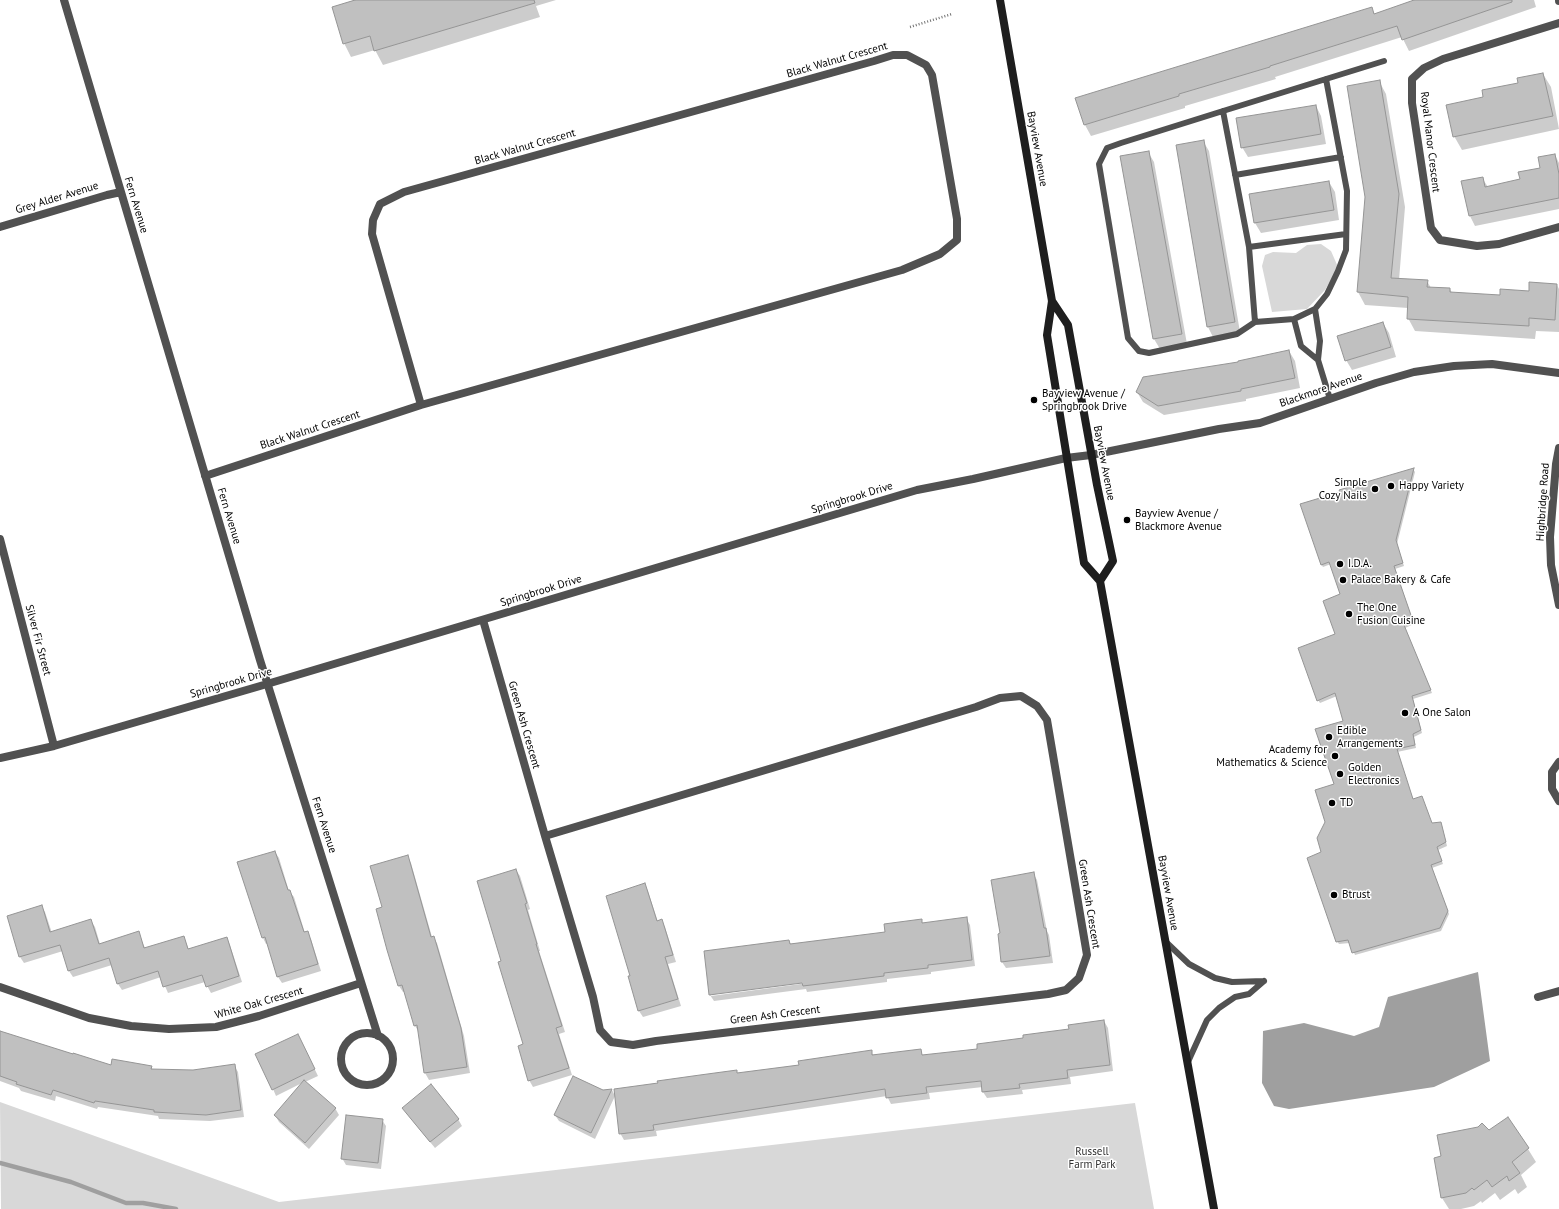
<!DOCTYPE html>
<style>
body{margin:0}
canvas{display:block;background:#fff}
</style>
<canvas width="1559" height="1209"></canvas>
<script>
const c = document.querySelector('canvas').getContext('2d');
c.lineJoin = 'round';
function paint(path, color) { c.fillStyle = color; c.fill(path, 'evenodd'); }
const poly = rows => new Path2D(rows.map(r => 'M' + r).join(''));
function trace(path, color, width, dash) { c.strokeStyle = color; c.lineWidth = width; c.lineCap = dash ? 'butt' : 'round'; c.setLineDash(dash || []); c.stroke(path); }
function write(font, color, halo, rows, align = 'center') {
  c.font = font + ' "PT Sans",sans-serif'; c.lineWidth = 3; c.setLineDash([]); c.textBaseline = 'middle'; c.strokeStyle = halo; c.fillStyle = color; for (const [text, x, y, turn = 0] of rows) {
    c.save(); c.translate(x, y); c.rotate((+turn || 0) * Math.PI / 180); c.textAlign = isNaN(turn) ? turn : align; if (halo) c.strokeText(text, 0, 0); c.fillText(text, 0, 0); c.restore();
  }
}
paint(poly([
 [1321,244,1331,251,1338,267,1325,290,1307,309,1272,312,1262,266,1265,255,1273,252,1296,253,1307,245],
 [0,1102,279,1202,1135,1103,1154,1209,1,1209]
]), '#d8d8d8');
paint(poly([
 [1478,972,1490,1061,1434,1087,1289,1109,1274,1106,1262,1083,1263,1031,1304,1023,1354,1036,1379,1027,1388,997]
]), '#9f9f9f');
paint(poly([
 [358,0,556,0,536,6,540,17,383,65,375,50,351,57,344,43],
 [1417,0,1534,0,1536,7,1409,51,1402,37,1275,77,1276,79,1185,106,1185,108,1091,136,1085,125,1077,98,1371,8,1375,15],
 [1543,74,1551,87,1559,129,1462,150,1454,136,1484,98],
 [1379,81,1386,94,1405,207,1399,280,1427,281,1431,288,1450,289,1452,293,1501,296,1530,292,1557,285,1559,289,1559,332,1536,331,1535,339,1415,331,1408,318,1408,308,1365,305,1358,292],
 [1316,106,1321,116,1326,144,1248,157,1242,147],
 [1203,141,1209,151,1240,332,1213,337,1208,327],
 [1148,152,1154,162,1187,344,1160,349,1154,339,1122,157],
 [1555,155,1559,163,1559,209,1475,226,1470,216,1482,178,1488,187,1521,180,1541,169],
 [1329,182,1335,192,1339,220,1261,233,1255,223,1250,195],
 [1383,323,1389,333,1396,357,1352,370,1346,360],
 [1289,351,1295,361,1300,388,1246,399,1246,401,1164,415,1143,402,1137,392,1239,363],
 [1413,469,1415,472,1397,544,1404,566,1395,569,1414,624,1405,628,1432,693,1413,699,1422,733,1414,737,1416,748,1397,752,1413,800,1432,824,1440,823,1442,826,1447,846,1438,850,1443,864,1432,868,1449,914,1441,931,1355,955,1350,943,1339,944,1337,941,1322,852,1345,721,1337,696,1320,703,1318,700,1336,635,1342,595,1331,564,1323,567,1321,564,1341,492],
 [275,852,279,858,289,891,294,897,305,933,307,933,311,939,321,971,282,983,278,977,268,944,266,944,263,938,238,863],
 [407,856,411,863,432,937,437,943,464,1036,470,1073,429,1080,425,1073,419,1032,415,1026,405,992,403,992,399,986,388,950,383,907],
 [516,870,520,876,530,909,528,910,540,951,539,951,565,1032,559,1034,572,1075,533,1087,529,1080,524,1045,502,962],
 [1033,873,1037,880,1047,931,1049,935,1053,963,1006,968,1002,962,999,935,1002,934],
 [645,885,648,891,658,922,662,921,665,927,676,962,668,964,681,1006,643,1017,639,1011,629,977,631,976],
 [41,906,45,912,52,933,91,921,95,927,100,944,138,933,145,948,184,937,189,950,227,938,230,945,242,982,211,993,205,982,168,993,161,977,122,990,118,984,112,965,73,977,69,971,63,951,24,963,20,957],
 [966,918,970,925,975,966,931,972,931,974,887,979,887,982,807,992,806,989,714,1001,710,995,705,952,789,941,791,944,887,933,921,920,923,924],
 [807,981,808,983,711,996,711,994],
 [1104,1021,1108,1028,1113,1071,1070,1077,1071,1084,1022,1090,1023,1094,987,1098,983,1092,983,1087,929,1093,930,1099,891,1104,887,1096,656,1131,657,1136,624,1140,620,1133,736,1071,738,1074,800,1065,871,1052,874,1056,920,1050,923,1056,978,1050],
 [0,1032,112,1066,151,1067,153,1070,193,1071,234,1065,238,1072,244,1117,210,1121,159,1119,158,1116,98,1107,97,1109,56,1096,55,1101,21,1091,19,1088,0,1081],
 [301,1041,318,1076,305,1082,335,1108,339,1115,309,1149,279,1122,275,1115,304,1082,276,1096,273,1089],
 [612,1090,615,1096,595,1139,559,1121,555,1115,603,1091],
 [407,1114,458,1119,462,1126,435,1148],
 [382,1120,386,1126,381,1169,346,1165,342,1158],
 [1489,1132,1528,1149,1536,1162,1521,1175,1527,1187,1518,1194,1515,1189,1500,1200,1495,1193,1482,1203,1481,1201,1474,1206,1461,1209,1449,1209,1442,1198,1442,1157]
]), '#0003');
trace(poly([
 [0,1163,71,1182,126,1203,143,1203,176,1209]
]), '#9f9f9f', 4.5);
const building = poly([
 [355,0,534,0,535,3,374,51,370,36,343,44,332,7,355,0],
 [1414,0,1512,0,1512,2,1402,40,1397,26,1270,66,1270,67,1179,94,1179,96,1084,125,1075,98,1372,7,1374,14,1414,0],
 [1543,73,1553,116,1453,137,1446,105,1483,97,1482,90,1518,83,1517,78,1543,73],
 [1380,80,1399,194,1391,278,1428,280,1427,287,1450,288,1450,292,1500,295,1500,289,1529,291,1529,282,1557,284,1555,320,1529,318,1529,326,1407,319,1408,297,1357,292,1365,197,1347,86,1380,80],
 [1316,105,1321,134,1241,148,1236,118,1316,105],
 [1204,140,1235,322,1207,327,1176,145,1204,140],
 [1149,151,1182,334,1153,339,1120,156,1149,151],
 [1555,154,1559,174,1559,198,1469,216,1461,181,1483,177,1485,187,1520,179,1518,172,1540,168,1538,157,1555,154],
 [1329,181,1334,210,1254,223,1249,194,1329,181],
 [1383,322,1391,347,1345,361,1337,336,1383,322],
 [1289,350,1295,378,1241,389,1241,391,1158,406,1136,392,1143,377,1238,362,1238,361,1289,350],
 [1414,468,1396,540,1403,563,1394,566,1413,621,1404,625,1431,690,1412,696,1421,730,1413,734,1415,745,1397,749,1413,799,1422,796,1432,823,1441,822,1446,842,1437,847,1442,861,1431,865,1448,911,1440,928,1352,953,1348,940,1336,942,1307,858,1321,852,1317,838,1325,822,1315,790,1334,784,1315,729,1343,721,1335,693,1317,701,1298,648,1335,634,1323,601,1340,594,1329,562,1321,565,1300,504,1340,492,1339,490,1414,468],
 [275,851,288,890,290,890,304,932,308,931,318,964,277,977,265,937,262,938,237,862,275,851],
 [408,855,431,937,434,936,461,1028,467,1067,424,1073,417,1025,414,1026,402,985,398,986,387,950,376,909,382,907,370,866,408,855],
 [516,869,527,903,525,904,537,944,536,944,562,1026,556,1028,569,1068,528,1081,518,1046,523,1044,498,962,501,961,477,881,516,869],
 [1034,872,1044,928,1046,928,1050,956,1001,962,998,934,1000,933,991,880,1034,872],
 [645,883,657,921,662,919,673,955,665,957,678,999,638,1011,628,976,630,976,606,896,645,883],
 [42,905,50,932,91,919,99,944,139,931,144,948,184,936,188,949,227,937,239,976,206,987,202,975,163,987,158,971,117,984,109,958,68,971,60,945,19,957,7,916,42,905],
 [967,917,972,960,928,965,928,968,884,973,884,976,803,986,802,983,709,995,704,951,789,940,790,944,885,932,884,924,922,919,922,923,967,917],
 [1104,1020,1110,1065,1067,1070,1068,1078,1019,1084,1020,1088,982,1092,981,1081,926,1087,927,1093,886,1098,885,1089,653,1125,654,1130,619,1134,614,1089,658,1083,657,1081,700,1075,737,1070,737,1073,799,1065,798,1061,872,1050,872,1055,921,1049,922,1055,977,1049,977,1044,1023,1038,1023,1035,1069,1029,1068,1025,1104,1020],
 [0,1031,73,1054,73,1053,111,1065,112,1059,152,1066,151,1069,193,1070,235,1064,241,1110,206,1115,154,1112,154,1110,95,1101,94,1103,53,1090,51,1095,16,1084,17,1082,0,1076,0,1031],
 [298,1034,315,1069,272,1090,255,1054,298,1034],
 [573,1076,603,1090,612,1089,591,1133,554,1115,573,1076],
 [304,1080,336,1108,305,1143,274,1115,304,1080],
 [431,1084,459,1119,430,1142,402,1108,431,1084],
 [346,1115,383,1119,378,1163,341,1159,346,1115],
 [1508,1117,1529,1148,1512,1162,1520,1173,1509,1181,1507,1176,1492,1187,1487,1180,1474,1190,1472,1188,1466,1193,1441,1198,1434,1158,1441,1156,1437,1135,1478,1127,1482,1123,1489,1130,1508,1117]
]);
paint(building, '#c0c0c0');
trace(building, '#959595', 1);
trace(poly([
 [910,27,952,14]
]), '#737373', 2.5, [1, 2]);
trace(poly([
 [1326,79,1347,191,1346,250,1338,271,1327,294,1315,309,1294,319,1255,322,1237,334,1149,353,1139,351,1128,338,1099,164,1107,148,1121,143,1223,111,1326,79,1384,61],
 [1223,111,1249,247,1255,322],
 [1235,175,1341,157],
 [1249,247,1346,234],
 [1315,309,1320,341,1318,360,1330,399],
 [1294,319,1301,346,1318,360],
 [1166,942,1189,964,1215,978,1232,982,1264,981],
 [1187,1064,1207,1020,1219,1008,1235,997,1249,994,1264,981]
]), '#515151', 6);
trace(poly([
 [64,0,260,660,378,1036],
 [1559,0,1559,1],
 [1559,23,1443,59,1424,68,1412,79,1412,103,1431,228,1440,240,1477,246,1499,244,1559,227],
 [0,227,107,195,121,192],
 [1559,448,1556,464,1550,537,1551,565,1559,605],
 [205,476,421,405,902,270,940,254,957,240,957,219,932,75,926,65,907,55,893,55,874,61,404,192,380,204,373,220,372,234,421,405],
 [0,539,54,746],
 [483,620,545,836,593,997,600,1030,611,1042,633,1045,656,1041,1048,994,1066,990,1079,978,1087,955,1047,720,1037,706,1021,696,1000,698,976,707,545,836],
 [0,758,54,746,267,684,917,490,973,479,1066,458,1091,455,1219,429,1260,423,1376,383,1414,372,1454,366,1492,364,1559,373],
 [1559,762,1552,772,1552,789,1559,801],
 [0,987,89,1018,131,1026,169,1029,216,1027,259,1016,361,983],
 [1538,997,1559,991],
 '341 1059a26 26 0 1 1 52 0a26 26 0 1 1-52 0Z'
]), '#515151', 8);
trace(poly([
 [1000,0,1052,301,1047,335,1084,563,1100,581,1214,1209],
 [1052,301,1068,325,1097,485,1113,561,1100,581]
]), '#1e1e1e', 8);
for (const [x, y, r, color] of [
 [1034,400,4,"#000"],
 [1391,486,4,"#000"],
 [1375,489,4,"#000"],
 [1127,520,4,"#000"],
 [1340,564,4,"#000"],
 [1343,580,4,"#000"],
 [1349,614,4,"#000"],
 [1405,713,4,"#000"],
 [1329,737,4,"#000"],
 [1335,756,4,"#000"],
 [1340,774,4,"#000"],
 [1332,803,4,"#000"],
 [1334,895,4,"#000"]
]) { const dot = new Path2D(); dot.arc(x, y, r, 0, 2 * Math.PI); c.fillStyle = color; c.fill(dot); trace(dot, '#fff', 1.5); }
write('11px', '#000', '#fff', [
 ["Black Walnut Crescent",837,60,-16],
 ["Royal Manor Crescent",1430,142,83],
 ["Black Walnut Crescent",525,147,-16],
 ["Bayview Avenue",1037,149,80],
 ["Grey Alder Avenue",57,198,-17],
 ["Fern Avenue",136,205,73],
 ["Blackmore Avenue",1321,390,-19],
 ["Black Walnut Crescent",310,430,-18],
 ["Bayview Avenue",1104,463,79],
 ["Springbrook Drive",852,498,-17],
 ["Highbridge Road",1543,502,-86],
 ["Fern Avenue",229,516,73],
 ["Springbrook Drive",541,591,-17],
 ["Silver Fir Street",38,640,75],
 ["Springbrook Drive",231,683,-16],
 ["Green Ash Crescent",524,725,74],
 ["Fern Avenue",324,825,72],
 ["Bayview Avenue",1168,893,80],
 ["Green Ash Crescent",1089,904,81],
 ["White Oak Crescent",259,1003,-16],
 ["Green Ash Crescent",775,1015,-7]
]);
write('11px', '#000', '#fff', [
 ["Bayview Avenue /",1042,394],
 ["Springbrook Drive",1042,407],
 ["Simple",1367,483,"right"],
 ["Cozy Nails",1367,496,"right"],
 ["Happy Variety",1399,486],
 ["Bayview Avenue /",1135,514],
 ["Blackmore Avenue",1135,527],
 ["I.D.A.",1348,564],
 ["Palace Bakery & Cafe",1351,580],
 ["The One",1357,608],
 ["Fusion Cuisine",1357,621],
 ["A One Salon",1413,713],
 ["Edible",1337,731],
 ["Arrangements",1337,744],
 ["Academy for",1327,750,"right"],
 ["Mathematics & Science",1327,763,"right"],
 ["Golden",1348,768],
 ["Electronics",1348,781],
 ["TD",1340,803],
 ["Btrust",1342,895]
], 'left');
write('11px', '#2f2f2f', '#fff', [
 ["Russell",1092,1152],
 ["Farm Park",1092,1165]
]);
</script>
